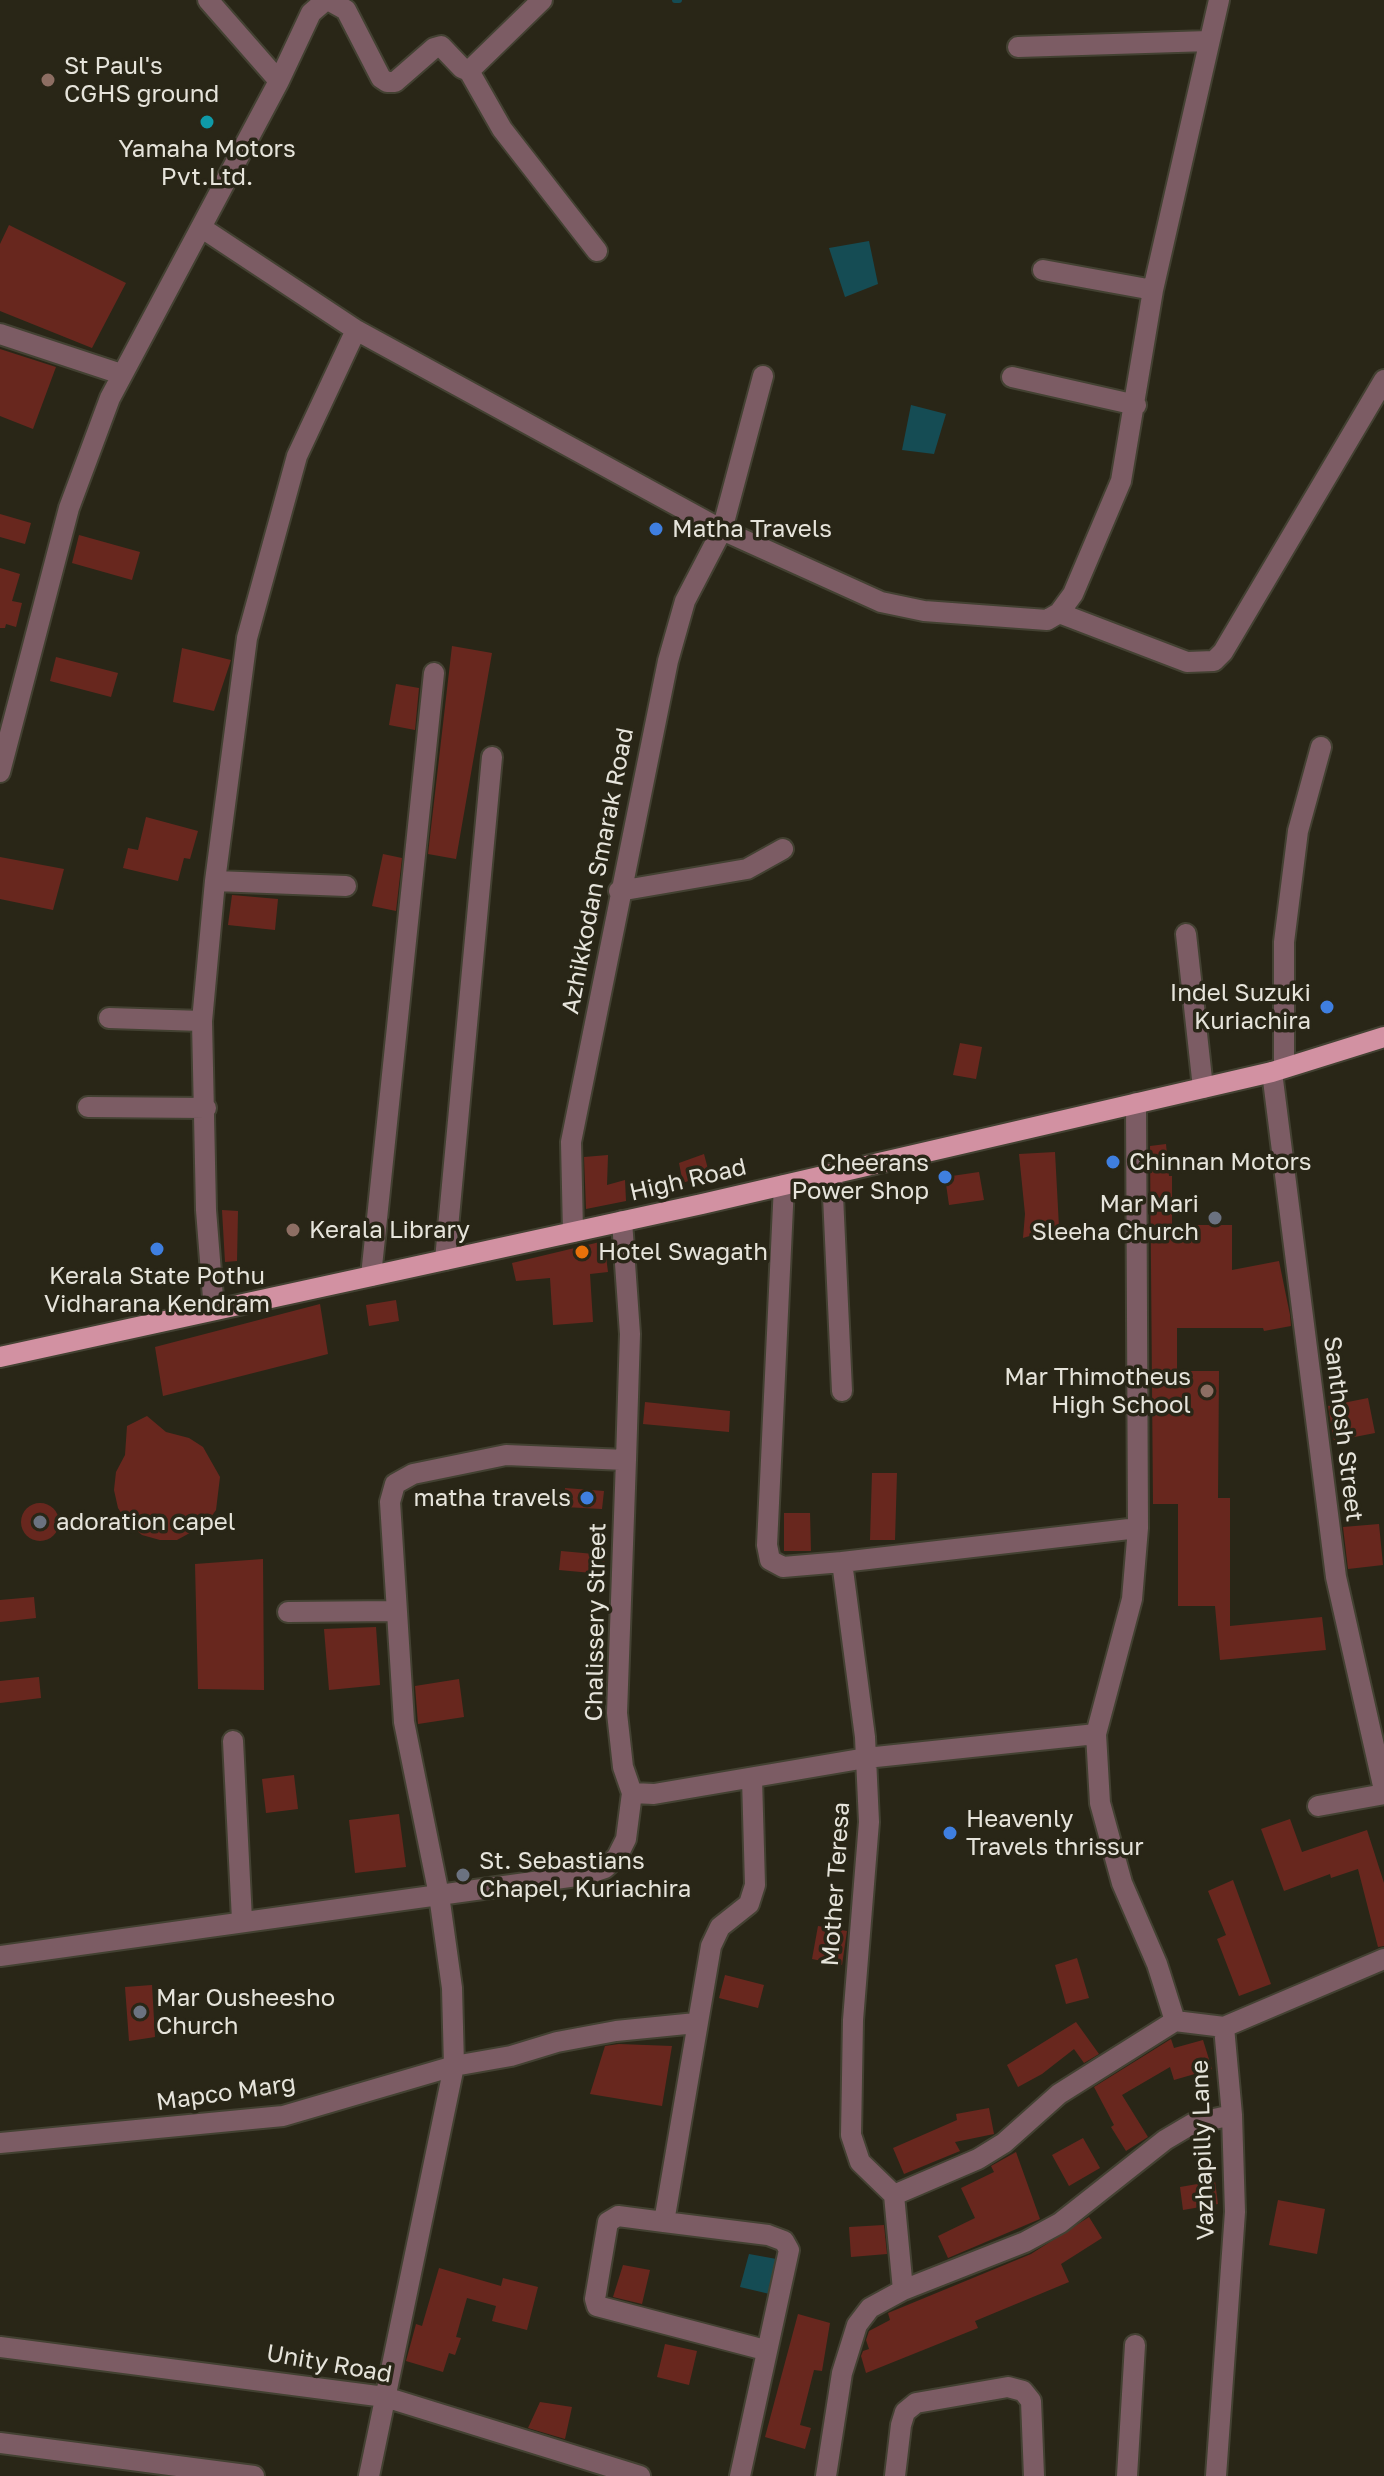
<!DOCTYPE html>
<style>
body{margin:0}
canvas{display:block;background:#292617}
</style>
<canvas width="1384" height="2476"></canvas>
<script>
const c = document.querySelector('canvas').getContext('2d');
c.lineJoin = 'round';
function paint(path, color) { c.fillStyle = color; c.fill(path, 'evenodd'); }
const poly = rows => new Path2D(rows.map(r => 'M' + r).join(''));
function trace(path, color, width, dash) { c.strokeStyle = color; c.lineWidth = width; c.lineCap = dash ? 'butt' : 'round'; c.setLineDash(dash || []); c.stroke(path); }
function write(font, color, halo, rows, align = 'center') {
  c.font = font + ' "Golos Text",sans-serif'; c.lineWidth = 7; c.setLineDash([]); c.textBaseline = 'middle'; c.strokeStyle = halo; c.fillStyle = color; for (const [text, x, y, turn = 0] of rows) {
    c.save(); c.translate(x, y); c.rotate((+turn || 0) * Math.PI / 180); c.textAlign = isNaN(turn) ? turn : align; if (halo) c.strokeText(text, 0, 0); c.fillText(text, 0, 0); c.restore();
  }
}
paint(poly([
 [869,241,878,284,845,297,829,248],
 [911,405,946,414,934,454,902,450],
 [749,2254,782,2260,774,2295,740,2287]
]), '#154c54');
trace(poly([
 [675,0,679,0]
]), '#154c54', 6);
paint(poly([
 [9,225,126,283,92,348,0,311,0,244],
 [0,349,56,367,33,429,0,416],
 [0,514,31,523,25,544,0,537],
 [79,535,140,552,132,580,72,563],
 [0,568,20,574,12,601,22,603,16,627,6,624,5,628,0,628],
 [452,646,492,653,456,859,428,854],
 [182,648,231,660,214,711,173,702],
 [56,657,118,673,111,697,50,681],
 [396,684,419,688,415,730,389,725],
 [146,817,198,831,190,859,184,858,178,881,123,868,128,848,138,850],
 [383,854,402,858,396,911,372,906],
 [0,857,64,869,53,910,0,899],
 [232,895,278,899,275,930,228,925],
 [960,1043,982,1047,976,1079,953,1075],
 [1166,1144,1169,1176,1172,1176,1172,1225,1232,1225,1232,1270,1279,1261,1290,1315,1291,1326,1264,1331,1263,1328,1177,1328,1177,1371,1219,1371,1218,1498,1230,1498,1230,1626,1322,1617,1326,1650,1220,1660,1215,1606,1178,1606,1178,1504,1153,1504,1150,1146],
 [1055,1152,1059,1227,1023,1238,1025,1214,1019,1154],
 [704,1154,709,1173,683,1183,679,1163],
 [608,1155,607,1185,625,1180,626,1201,586,1209,584,1157],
 [979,1172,984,1200,949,1205,945,1177],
 [222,1210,238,1211,237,1261,225,1262],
 [604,1241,608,1272,590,1274,593,1322,553,1325,550,1278,516,1281,512,1263],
 [396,1300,399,1321,369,1326,366,1305],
 [320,1304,328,1354,163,1396,155,1347],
 [1368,1398,1375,1433,1334,1441,1328,1406],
 [645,1402,730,1411,729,1432,643,1424],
 [147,1416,166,1432,189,1438,203,1447,220,1477,216,1510,206,1524,177,1540,160,1540,142,1535,128,1523,118,1508,114,1490,116,1472,125,1455,127,1426],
 [872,1473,897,1473,895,1540,870,1540],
 [565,1488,604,1491,602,1509,564,1507],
 '21 1522a19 19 0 1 1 38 0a19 19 0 1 1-38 0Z',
 [784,1513,810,1513,811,1551,784,1551],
 [1379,1524,1383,1565,1348,1569,1343,1527],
 [561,1551,605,1555,603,1574,559,1570],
 [263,1559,264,1690,198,1689,195,1564],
 [34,1597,36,1618,0,1622,0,1600],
 [376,1627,380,1685,329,1690,324,1629],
 [39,1677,41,1698,0,1703,0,1681],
 [459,1679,464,1717,418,1724,415,1686],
 [294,1775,298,1809,266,1813,262,1779],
 [399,1814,406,1867,355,1873,349,1820],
 [1290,1819,1302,1852,1367,1830,1384,1883,1384,1946,1378,1947,1358,1869,1331,1878,1330,1874,1284,1891,1261,1829],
 [1233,1880,1271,1984,1239,1996,1217,1939,1226,1935,1208,1891],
 [818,1926,847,1931,842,1965,812,1959],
 [1077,1958,1089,1998,1066,2004,1055,1965],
 [725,1975,764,1985,758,2008,719,1998],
 [152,1985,155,2037,129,2041,125,1987],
 [1076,2022,1099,2054,1084,2063,1074,2049,1042,2074,1018,2087,1007,2065],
 [1171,2039,1174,2048,1203,2040,1212,2069,1174,2080,1170,2067,1122,2095,1148,2137,1126,2151,1111,2127,1114,2125,1094,2087],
 [619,2044,672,2046,662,2106,590,2094,605,2046],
 [989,2108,994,2134,955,2142,960,2151,904,2174,893,2148,957,2120,956,2114],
 [1083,2138,1100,2168,1069,2186,1052,2155],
 [1016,2152,1040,2219,948,2258,938,2236,975,2218,961,2188,994,2172,991,2166],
 [1215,2181,1218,2204,1183,2210,1180,2187],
 [1278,2200,1325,2209,1317,2254,1269,2245],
 [1089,2217,1102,2238,1061,2264,1069,2282,975,2321,978,2328,866,2373,861,2356,863,2351,869,2349,866,2340,869,2331,890,2320,888,2313,1031,2254],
 [884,2225,887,2254,851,2257,849,2227],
 [623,2265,650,2270,642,2304,613,2297],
 [439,2268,501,2286,503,2278,538,2287,527,2330,492,2321,496,2306,467,2298,456,2337,461,2338,455,2355,449,2353,443,2372,406,2361,416,2324,422,2326],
 [798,2314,830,2323,822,2371,814,2370,800,2425,811,2428,805,2449,765,2437],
 [665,2344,697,2351,689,2385,657,2377],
 [540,2402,572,2407,565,2439,528,2428]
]), '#68271e');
const minor = poly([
 [328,0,346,10,381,78,387,82,395,82,434,48,441,46,462,68,469,71,542,0],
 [1018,47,1209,41],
 [469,71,502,129,597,251],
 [279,81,311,13,326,0],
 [202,228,356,330],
 [1043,270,1153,290],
 [0,334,121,374],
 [1012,377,1136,405],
 [1059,613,1187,662,1214,661,1223,652,1384,380],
 [0,772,69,508,110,398,279,81,208,0],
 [215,881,346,886],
 [619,891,747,869,783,849],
 [1186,934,1203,1088],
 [109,1018,202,1021],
 [1284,1067,1284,942,1298,831,1321,747],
 [1272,1072,1336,1577,1384,1790],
 [1136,1103,1138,1528,1132,1599,1096,1734,1100,1803,1122,1883,1157,1964,1175,2021,1224,2027],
 [88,1107,206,1108],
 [832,1174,842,1391],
 [784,1185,767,1545,770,1560,783,1567,842,1562,1138,1528],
 [622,1221,630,1334,626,1460,617,1713,623,1767,632,1793,626,1839,617,1857,605,1868,584,1875,439,1895,404,1722,390,1502,395,1484,413,1474,506,1455,626,1460],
 [573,1232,571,1142,668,661,685,601,722,530,763,376],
 [445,1260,492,757],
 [371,1276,434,673],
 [214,1310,206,1210,202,1021,215,881,247,638,297,456,356,330,722,530,881,602,924,611,1047,620,1059,613,1073,594,1121,481,1153,290,1219,0],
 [842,1562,865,1737,869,1822,853,2020,851,2135,860,2162,894,2195],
 [288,1612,394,1611],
 [233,1741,242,1920],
 [632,1793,654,1794,866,1758,1096,1734],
 [1318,1806,1384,1794],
 [0,1956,439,1895,452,1988,454,2066,369,2476],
 [1175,2021,1059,2094,1004,2143,978,2159,894,2195,903,2290,1025,2242,1060,2223,1165,2140,1192,2124,1232,2115],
 [1224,2027,1384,1959],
 [0,2143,283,2116,454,2066,511,2056,557,2042,616,2031,696,2023],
 [664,2222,618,2216,608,2222,595,2299,597,2306,765,2350],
 [0,2347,385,2397,640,2476],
 [0,2443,254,2476],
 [740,2476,789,2250,784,2241,768,2235,664,2222,711,1946,720,1927,749,1904,755,1885,752,1778],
 [826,2476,842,2373,857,2325,870,2308,903,2290],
 [895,2476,901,2425,905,2412,916,2403,1008,2387,1023,2391,1031,2401,1034,2476],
 [1127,2476,1135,2345],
 [1216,2476,1235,2212,1232,2115,1224,2027]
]);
const major = poly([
 [0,1357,702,1204,1272,1072,1384,1037]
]);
trace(minor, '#434132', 24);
trace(major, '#434132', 24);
trace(minor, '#7c5c64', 20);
trace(major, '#d291a2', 20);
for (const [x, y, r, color] of [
 [48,80,8,"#8d6e63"],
 [207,122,8,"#0f9aa8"],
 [656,529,8,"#3f7fe0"],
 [1327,1007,8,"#3f7fe0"],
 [1113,1162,8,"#3f7fe0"],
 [945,1177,8,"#3f7fe0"],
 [1215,1218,8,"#6b7280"],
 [293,1230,8,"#8d6e63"],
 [157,1249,8,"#3f7fe0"],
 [582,1252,8,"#e8710a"],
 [1207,1391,8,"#8d6e63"],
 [587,1498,8,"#3f7fe0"],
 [40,1522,8,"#6b7280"],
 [950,1833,8,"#3f7fe0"],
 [463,1875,8,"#6b7280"],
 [140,2012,8,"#6b7280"]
]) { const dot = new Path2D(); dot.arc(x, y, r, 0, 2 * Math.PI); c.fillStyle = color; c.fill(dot); trace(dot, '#292617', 3); }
write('24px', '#e6e4db', '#292617', [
 ["St Paul's",64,66],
 ["CGHS ground",64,94],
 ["Yamaha Motors",207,149,"center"],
 ["Pvt.Ltd.",207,177,"center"],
 ["Matha Travels",672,529],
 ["Indel Suzuki",1311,993,"right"],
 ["Kuriachira",1311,1021,"right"],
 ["Chinnan Motors",1129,1162],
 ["Cheerans",929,1163,"right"],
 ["Power Shop",929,1191,"right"],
 ["Mar Mari",1199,1204,"right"],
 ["Sleeha Church",1199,1232,"right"],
 ["Kerala Library",309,1230],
 ["Hotel Swagath",598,1252],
 ["Kerala State Pothu",157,1276,"center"],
 ["Vidharana Kendram",157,1304,"center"],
 ["Mar Thimotheus",1191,1377,"right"],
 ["High School",1191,1405,"right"],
 ["matha travels",571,1498,"right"],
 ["adoration capel",56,1522],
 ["Heavenly",966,1819],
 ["Travels thrissur",966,1847],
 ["St. Sebastians",479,1861],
 ["Chapel, Kuriachira",479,1889],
 ["Mar Ousheesho",156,1998],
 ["Church",156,2026]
], 'left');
write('24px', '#e6e4db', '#292617', [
 ["Azhikkodan Smarak Road",598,871,-79],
 ["High Road",688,1180,-13],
 ["Santhosh Street",1343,1429,83],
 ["Chalissery Street",596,1622,-89],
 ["Mother Teresa",836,1884,-86],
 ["Mapco Marg",226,2093,-8],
 ["Vazhapilly Lane",1203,2150,-92],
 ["Unity Road",329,2364,10]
]);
</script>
